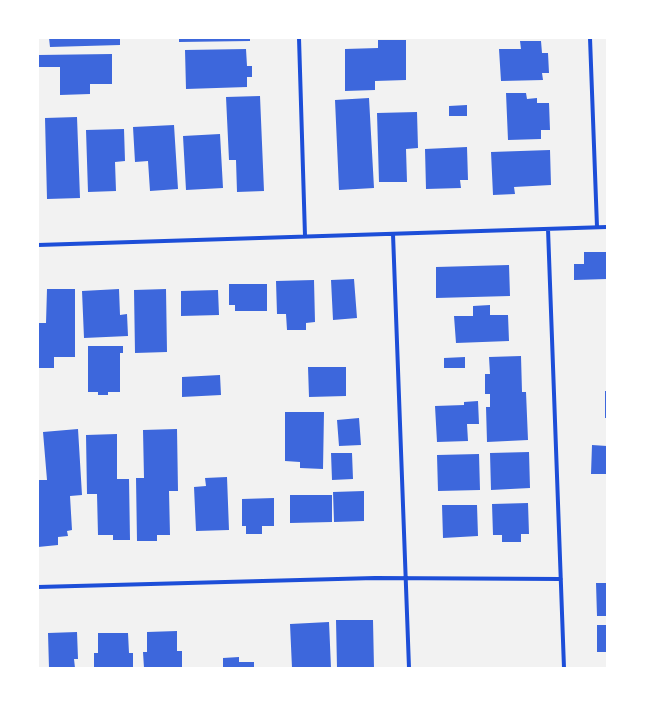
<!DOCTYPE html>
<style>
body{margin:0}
#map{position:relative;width:645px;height:706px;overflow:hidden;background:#f2f2f2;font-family:Signika,sans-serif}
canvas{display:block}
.frame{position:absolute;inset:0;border:39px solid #fff;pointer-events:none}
</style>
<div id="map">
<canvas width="645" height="706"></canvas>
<div class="frame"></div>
</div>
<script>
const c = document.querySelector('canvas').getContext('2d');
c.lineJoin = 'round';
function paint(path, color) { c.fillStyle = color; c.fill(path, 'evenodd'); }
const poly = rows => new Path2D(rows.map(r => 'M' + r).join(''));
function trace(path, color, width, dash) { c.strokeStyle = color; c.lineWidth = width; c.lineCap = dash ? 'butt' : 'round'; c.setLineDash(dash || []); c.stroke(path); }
paint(poly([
 [49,38,120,38,120,45,50,47],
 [179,38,250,38,250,41,179,42],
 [378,40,406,40,406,80,375,81,375,90,345,91,345,49,378,48],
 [520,41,541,41,542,53,548,53,549,73,542,73,543,80,501,81,499,49,521,49],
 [246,49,247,66,252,66,252,77,247,77,247,87,186,89,185,50],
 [112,54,112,84,90,84,90,94,60,95,60,67,38,67,38,55],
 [506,93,526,93,527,99,537,98,537,103,549,103,550,130,541,130,541,139,508,140],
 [260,96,264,191,237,192,236,160,229,160,226,97],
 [369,98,374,188,339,190,335,100],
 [467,105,467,116,449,116,449,106],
 [417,112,418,148,406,149,407,182,379,182,377,113],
 [77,117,80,198,47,199,45,118],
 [174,125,178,189,150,191,148,161,135,162,133,127],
 [124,129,125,161,115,162,116,191,88,192,86,130],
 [220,134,223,188,186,190,183,136],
 [467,147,468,180,460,180,461,188,426,189,425,149],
 [550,150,551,185,514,187,515,194,493,195,491,152],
 [584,252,607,252,607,279,574,280,574,264,584,264],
 [509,265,510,296,436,298,436,267],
 [354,279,357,318,333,320,331,280],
 [314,280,315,322,306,323,306,330,287,330,286,314,277,314,276,281],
 [229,284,267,284,267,311,235,311,235,305,229,305],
 [47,289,75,289,75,357,54,357,54,368,38,368,38,323,46,323],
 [119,289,120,315,127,314,128,336,84,338,82,291],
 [166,289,167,352,135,353,134,290],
 [218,290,219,315,181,316,181,291],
 [490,305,490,315,508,315,509,341,456,343,454,316,473,316,473,306],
 [88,346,123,346,123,353,120,353,120,392,108,392,108,395,98,395,98,392,88,392],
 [521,356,522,392,526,392,528,440,487,442,486,407,490,407,490,394,485,394,485,374,490,374,489,357],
 [465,357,465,368,444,368,444,358],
 [308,367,346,367,346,396,309,397],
 [220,375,221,395,182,397,182,377],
 [605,391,607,391,607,418,605,418],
 [478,401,479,424,467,424,468,441,437,442,435,406,464,405,464,402],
 [285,412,324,412,323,469,300,468,300,462,285,461],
 [359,418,361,445,339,446,337,420],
 [78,429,82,495,70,496,72,530,67,531,68,536,58,537,58,545,38,547,38,480,47,480,43,432],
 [177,429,178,491,169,491,170,535,157,535,157,541,137,541,136,478,144,478,143,430],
 [117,434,117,479,129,479,130,540,113,540,113,535,98,535,97,494,87,494,86,435],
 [592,445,607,446,607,474,591,474],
 [529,452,530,488,491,490,490,453],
 [331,453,352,453,353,479,332,480],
 [479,454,480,490,438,491,437,455],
 [227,477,229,530,196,531,194,487,206,486,205,478],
 [364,491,364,521,334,522,333,492],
 [290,495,332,495,332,522,290,523],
 [274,498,274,526,262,526,262,534,246,534,246,526,242,526,242,499],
 [528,503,529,534,521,534,521,542,502,542,502,535,493,535,492,504],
 [442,505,477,505,478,536,443,538],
 [596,583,607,583,607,616,597,616],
 [336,620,373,620,374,668,337,668],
 [329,622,331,668,292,668,290,624],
 [597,625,607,625,607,652,597,652],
 [177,631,177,651,182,651,182,668,144,668,143,652,147,652,147,632],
 [77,632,78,659,74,659,75,668,49,668,48,633],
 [98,633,128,633,129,653,133,653,133,668,94,668,94,653,98,653],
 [239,657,239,662,254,662,254,668,223,668,223,658]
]), '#3d67dc');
trace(poly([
 [299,38,305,236],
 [590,38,597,227],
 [548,229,564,668],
 [393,234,409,668],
 [38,245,607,227],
 [38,587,375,578,561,579]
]), '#1d4ed8', 4);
</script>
